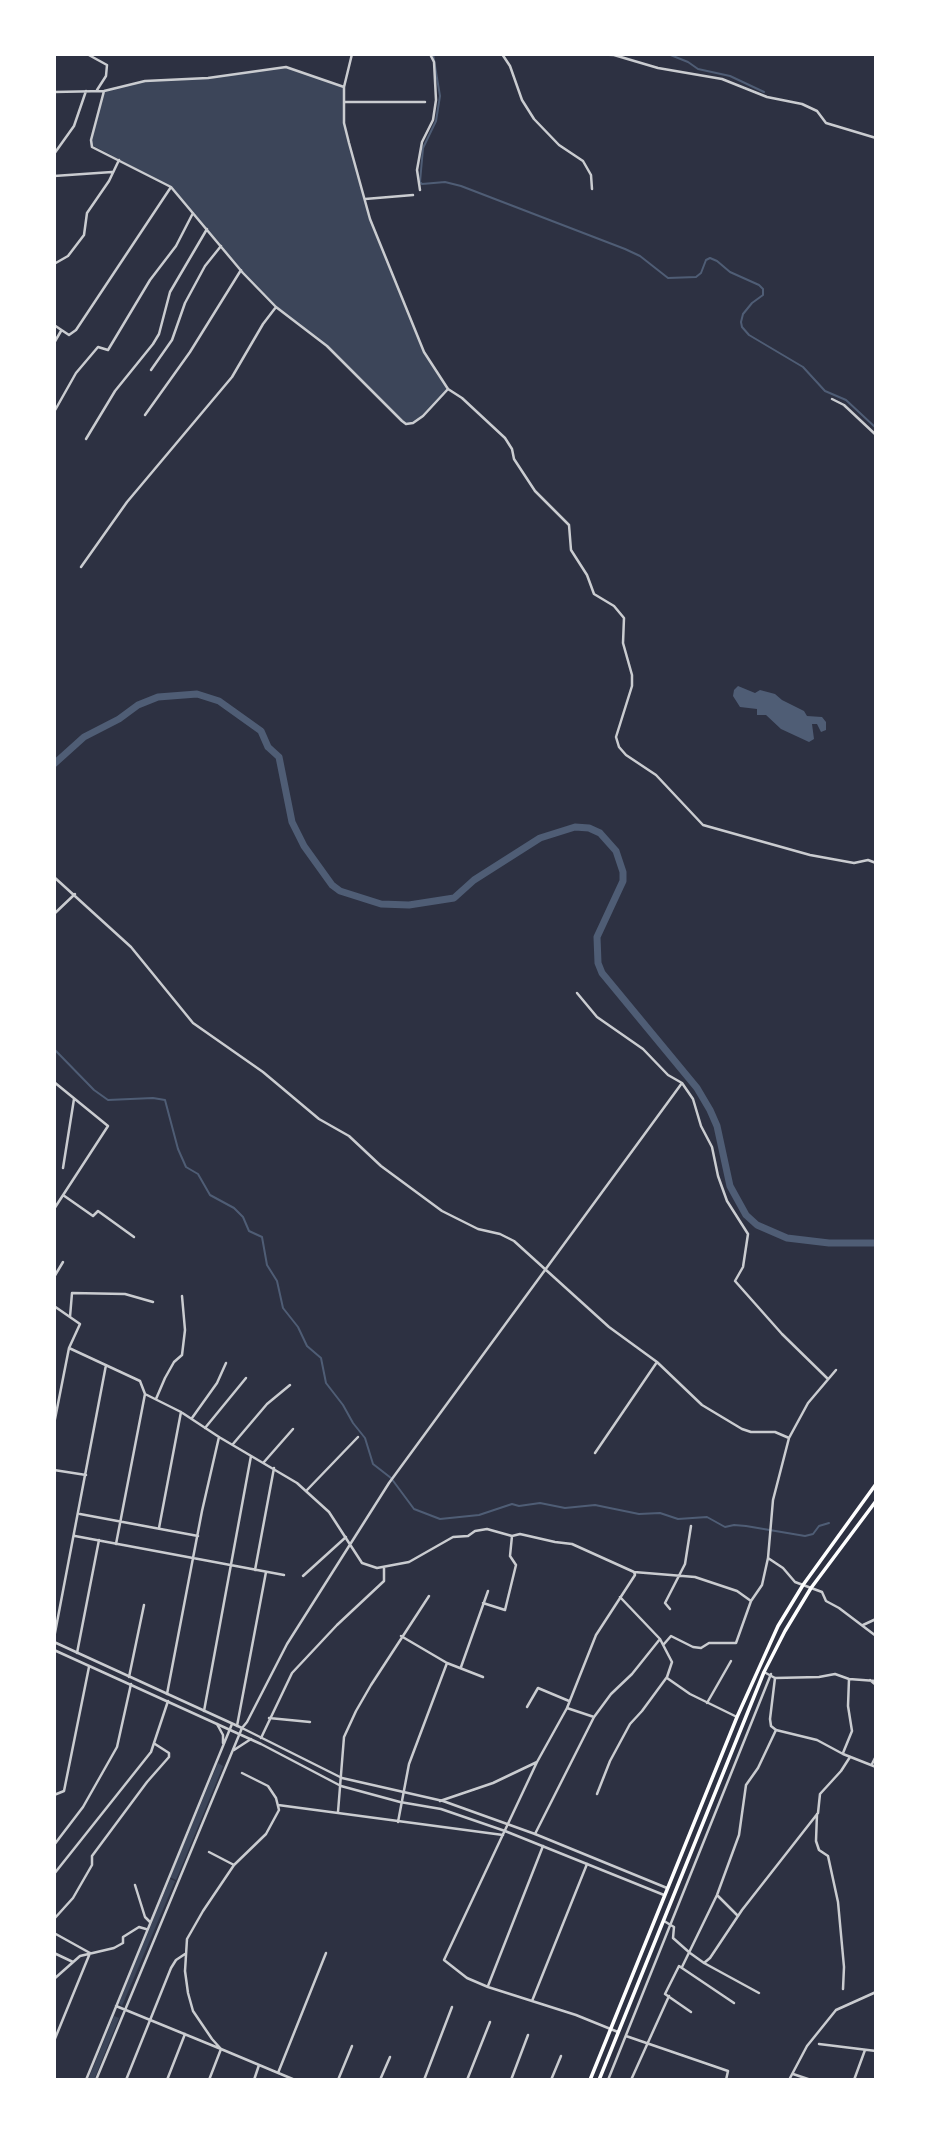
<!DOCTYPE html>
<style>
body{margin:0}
#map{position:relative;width:930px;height:2134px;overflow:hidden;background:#2d3142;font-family:Merriweather,serif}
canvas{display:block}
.frame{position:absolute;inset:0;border:56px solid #fff;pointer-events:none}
</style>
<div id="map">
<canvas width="930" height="2134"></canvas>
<div class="frame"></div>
</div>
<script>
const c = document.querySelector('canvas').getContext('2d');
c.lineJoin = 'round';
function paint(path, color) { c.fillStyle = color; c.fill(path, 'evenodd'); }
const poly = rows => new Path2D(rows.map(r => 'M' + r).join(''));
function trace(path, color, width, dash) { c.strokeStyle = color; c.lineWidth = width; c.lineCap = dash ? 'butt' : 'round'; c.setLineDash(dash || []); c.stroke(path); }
paint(poly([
 [286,67,344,87,344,123,370,219,424,352,448,389,423,416,413,423,406,424,402,421,327,346,276,307,243,273,171,187,90,144,104,91,145,81,208,78],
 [218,1763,223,1766,176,1880,170,1877],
 [170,1879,175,1881,122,2006,119,2003],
 [114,2016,119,2018,94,2080,88,2080]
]), '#3c4559');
paint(poly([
 [738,686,755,693,760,690,775,694,782,700,804,711,807,716,822,717,826,722,826,730,821,732,817,724,812,724,814,739,809,742,781,729,766,715,757,715,757,709,740,707,733,696,734,690]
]), '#4f5d75');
trace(poly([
 [433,54,440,96,436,121,423,148,420,182,422,184,445,182,461,186,625,249,640,256,668,278,696,277,701,273,706,260,710,258,717,261,730,272,759,285,763,289,763,295,752,303,743,314,741,322,742,327,749,335,803,367,825,391,846,400,876,428],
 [668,54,688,62,698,69,730,76,764,92],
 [54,1049,94,1090,108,1100,153,1098,165,1100,178,1149,186,1167,198,1174,210,1195,234,1208,243,1217,249,1231,262,1237,267,1265,277,1281,283,1308,298,1327,307,1346,321,1358,326,1383,343,1405,353,1423,365,1438,373,1464,391,1478,414,1509,440,1519,479,1515,512,1504,519,1506,540,1503,565,1508,595,1505,639,1514,660,1513,678,1519,707,1517,725,1527,734,1525,746,1526,805,1536,813,1534,819,1526,829,1523]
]), '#4f5d75', 2);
trace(poly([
 [54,764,84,737,119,719,138,705,158,697,197,694,219,701,261,731,268,747,279,757,292,822,304,846,332,885,340,891,381,904,409,905,454,898,474,880,540,838,575,827,589,828,600,833,616,851,623,872,623,881,597,937,598,963,602,973,697,1088,710,1110,717,1126,730,1186,746,1215,757,1225,787,1238,829,1243,876,1243]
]), '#4f5d75', 7);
trace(poly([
 [87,54,107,65,106,76,97,90],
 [352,54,344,87,344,123,349,143,370,219,424,352,448,389,462,398,505,438,512,449,514,459,535,491,569,525,571,550,587,575,594,594,614,606,624,618,623,643,632,675,632,686,616,737,619,747,626,755,656,775,703,825,810,855,854,863,868,860,876,863],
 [502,54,510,66,522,100,534,119,559,145,583,161,591,175,592,189],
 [593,54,614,55,658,68,722,79,767,97,802,104,817,111,826,123,876,138],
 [104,91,91,140,92,147,171,187,243,273,276,307,327,346,402,421,406,424,413,423,423,416,448,389],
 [54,92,104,91,145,81,208,78,286,67,344,87],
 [344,102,425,102],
 [54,154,74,126,86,91],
 [54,176,112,172],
 [420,190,417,170,422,142,433,120,436,100,434,62,430,54],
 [365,199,413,195],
 [54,264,68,256,84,235,87,213,109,181,119,160],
 [54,325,69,335,76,330,171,187],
 [54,343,61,331],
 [151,370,172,340,185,303,205,266,221,246],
 [832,399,844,405,876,435],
 [54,412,76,373,98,347,108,350,150,280,176,246,193,213],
 [145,415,190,352,241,270],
 [86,439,115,391,153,344,159,334,170,292,207,229],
 [81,567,127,502,232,377,263,324,276,307],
 [54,877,131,947,193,1023,263,1072,319,1119,349,1136,381,1166,442,1211,478,1229,500,1234,514,1241,609,1327,657,1362,702,1405,742,1429,751,1432,775,1432,789,1438],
 [54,914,75,894],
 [577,993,597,1017,643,1049,668,1075,682,1083,693,1099,701,1126,712,1147,718,1176,727,1201,748,1234,743,1267,735,1281,782,1334,828,1379],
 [54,1082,108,1126,54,1209],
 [63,1168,74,1099],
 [63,1195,93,1216,98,1211,134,1237],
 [54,1277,63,1262],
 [54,1306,80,1324,69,1348,140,1381,145,1394,181,1412,219,1437,297,1483,329,1512,362,1563,377,1568,409,1562,453,1537,468,1536,475,1531,487,1529,512,1536,520,1534,555,1542,572,1544,634,1572,695,1577,737,1591,751,1601],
 [70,1317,72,1293,125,1294,153,1302],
 [156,1399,165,1378,174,1362,182,1355,185,1330,182,1296],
 [192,1418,217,1383,226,1363],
 [54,1424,69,1348],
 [205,1428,246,1378],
 [233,1444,267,1404,290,1385],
 [595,1453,657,1362],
 [264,1462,293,1429],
 [54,1470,86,1475],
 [307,1490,358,1437],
 [80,1514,198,1536],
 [159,1528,181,1412],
 [75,1536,284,1575],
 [116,1544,145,1394],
 [768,1558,783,1568,795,1582,822,1592,826,1601,839,1608,876,1636],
 [255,1570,274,1468],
 [303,1576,346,1537],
 [483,1603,505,1610,516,1565,510,1556,512,1536],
 [670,1609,665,1603,685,1564,691,1526],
 [863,1625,876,1619],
 [54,1638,106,1365],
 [664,1644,671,1636,693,1647,701,1648,709,1643,736,1643,751,1601,762,1585,768,1558,773,1500,789,1438,808,1403,836,1370],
 [77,1653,99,1540],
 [447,1663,483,1677],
 [461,1667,488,1591],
 [129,1677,144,1605],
 [667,1678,690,1694,737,1717],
 [775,1678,819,1677,835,1674,849,1679,876,1681],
 [870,1680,876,1685],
 [167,1694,202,1511,219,1437],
 [707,1703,731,1661],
 [527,1707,538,1688,569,1701],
 [567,1708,594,1717],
 [204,1711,251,1456],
 [269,1718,310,1722],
 [217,1724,223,1735,223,1743],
 [237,1726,266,1572],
 [261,1738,292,1673,337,1625,384,1581,384,1568],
 [234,1750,251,1739],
 [843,1753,852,1731,848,1706,849,1679],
 [537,1762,444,1960,467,1978,488,1987,576,2015,618,2032],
 [872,1764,876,1756],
 [242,1773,268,1786,276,1798,279,1810,266,1834,234,1865,203,1911,187,1939,185,1971,188,1993,193,2011,212,2039,221,2049,295,2080],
 [597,1794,610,1761,630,1724,642,1711,667,1677,672,1662,660,1639,620,1597],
 [54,1795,64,1791,89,1667],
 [440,1801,493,1783,537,1762,567,1708,596,1635,635,1575,634,1572],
 [278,1805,503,1835],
 [338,1812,344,1737,356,1711,371,1685,429,1596],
 [817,1814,816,1841,819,1850,828,1856,838,1902,844,1967,843,1989],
 [398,1822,409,1764,447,1663,401,1636],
 [535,1834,594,1717,611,1694,632,1674,660,1639],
 [54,1845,83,1807,117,1747,131,1684],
 [209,1852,234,1865],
 [54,1874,151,1752,168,1701],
 [135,1885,145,1917,150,1922],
 [718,1896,738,1916],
 [54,1919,73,1898,92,1865,92,1856,147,1782,169,1757,169,1753,155,1744],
 [664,1921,674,1927,673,1938,690,1953,704,1963,710,1958,742,1910,818,1813,820,1794,841,1771,850,1757],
 [54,1933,90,1953],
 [54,1953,73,1962],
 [704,1963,759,1993],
 [682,1967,717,1895,739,1835,746,1785,758,1768,776,1730],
 [54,1979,80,1956,114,1948,123,1943,123,1937,139,1927,146,1929],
 [488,1986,543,1846],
 [532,2001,587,1864],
 [116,2006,221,2049,209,2080],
 [691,2012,665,1994,679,1966,734,2003],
 [626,2036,728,2071,726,2080],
 [54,2041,90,1953],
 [819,2044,876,2051],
 [278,2073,326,1953],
 [793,2074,811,2080],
 [86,2080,232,1724],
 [96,2080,242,1728,247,1722,287,1644,389,1483,682,1083],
 [126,2080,171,1968,176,1960,185,1954],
 [167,2080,185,2034],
 [254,2080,259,2065],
 [338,2080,352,2046],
 [380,2080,390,2057],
 [424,2080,452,2007],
 [467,2080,490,2022],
 [511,2080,528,2035],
 [551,2080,561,2056],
 [608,2080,771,1674],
 [631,2080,669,1996],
 [789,2080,807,2046,836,2010,876,1992],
 [854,2080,865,2050]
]), '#caccd0', 2.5);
trace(poly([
 [54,1642,242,1728,342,1778,443,1801,535,1834,667,1888],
 [54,1650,261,1744,341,1786,400,1802,441,1809,505,1831,664,1895],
 [764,1672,775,1678,770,1719,771,1726,776,1730,817,1740,843,1754,876,1767]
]), '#caccd0', 2.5);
trace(poly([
 [590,2080,737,1717,778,1626,803,1585,876,1484],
 [599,2080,764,1672,785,1631,811,1588,876,1501]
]), '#fff', 3.5);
</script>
